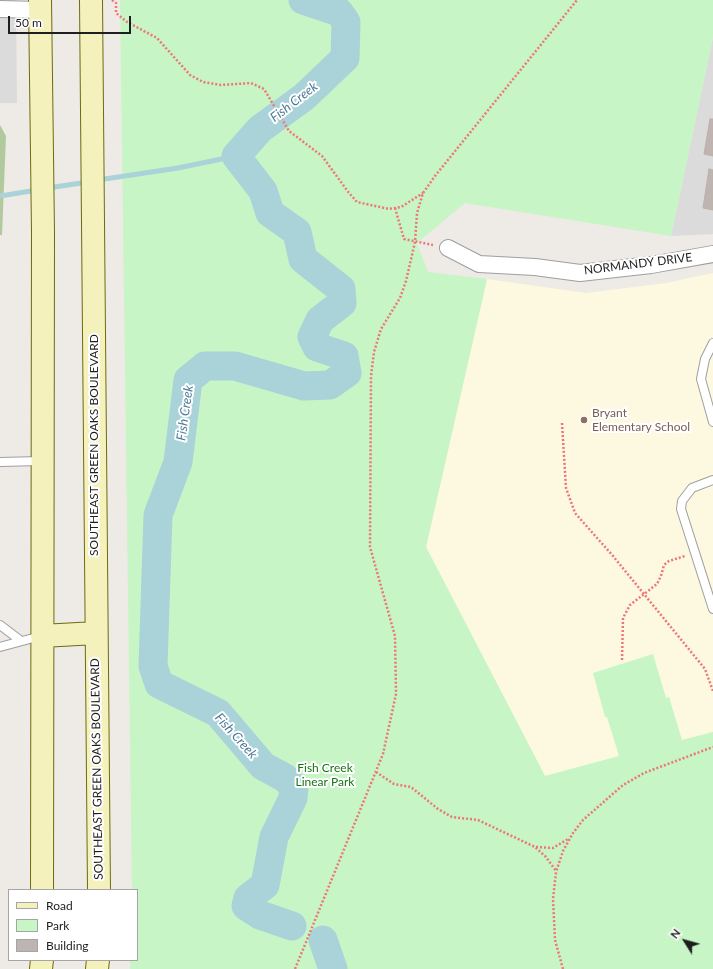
<!DOCTYPE html>
<style>
body{margin:0}
#map{position:relative;width:713px;height:969px;overflow:hidden;background:#eeeae5;font-family:Lato,sans-serif}
canvas{display:block}
.legend{position:absolute;left:8px;top:889px;width:130px;height:72px;box-sizing:border-box;background:#fff;border:1px solid #a5a5a5;margin:0;padding:5px 7px;list-style:none;font-size:12px;color:#1e1e1e}
.legend li{display:flex;align-items:center;gap:8px;height:20px}
.legend b{width:20px;border:1px solid #a5a5a5}
.north{position:absolute;left:665px;top:921px;width:40px;height:40px;-webkit-text-stroke:3px #fff;paint-order:stroke;rotate:307deg;font-size:11px;font-weight:700;line-height:16px;text-align:center;color:#1e1e1e}
.north::after{content:'';display:block;margin:auto;width:14px;height:18px;background:#1e1e1e;clip-path:polygon(50% 0,100% 100%,50% 72%,0 100%)}
.scale{position:absolute;left:8px;top:16px;width:123px;height:18px;box-sizing:border-box;border:2px solid #1e1e1e;border-top:0;padding-left:5px;font-size:12px;line-height:14px;white-space:nowrap;color:#1e1e1e;-webkit-text-stroke:3px #fff;paint-order:stroke}
</style>
<div id="map">
<canvas width="713" height="969"></canvas>
<ul class="legend">
<li><b style="height:5px;background:#f4f1bd"></b>Road</li>
<li><b style="height:11px;background:#c7f5c5"></b>Park</li>
<li><b style="height:11px;background:#beb5b2"></b>Building</li>
</ul>
<div class="north">N</div>
<div class="scale">50 m</div>
</div>
<script>
const c = document.querySelector('canvas').getContext('2d');
c.lineJoin = 'round';
function paint(path, color) { c.fillStyle = color; c.fill(path, 'evenodd'); }
const poly = rows => new Path2D(rows.map(r => 'M' + r).join(''));
function trace(path, color, width, dash) { c.strokeStyle = color; c.lineWidth = width; c.lineCap = dash ? 'butt' : 'round'; c.setLineDash(dash || []); c.stroke(path); }
function write(font, color, halo, rows, align = 'center') {
  c.font = font + ' Lato,sans-serif'; c.lineWidth = 4; c.setLineDash([]); c.textBaseline = 'middle'; c.strokeStyle = halo; c.fillStyle = color; for (const [text, x, y, turn = 0] of rows) {
    c.save(); c.translate(x, y); c.rotate((+turn || 0) * Math.PI / 180); c.textAlign = isNaN(turn) ? turn : align; if (halo) c.strokeText(text, 0, 0); c.fillText(text, 0, 0); c.restore();
  }
}
paint(poly([
 [0,0,16,0,17,103,0,103],
 [713,37,713,234,671,236]
]), '#dcdbdb');
paint(poly([
 [713,273,713,732,545,776,426,547,487,279,586,293,666,283]
]), '#fcf9e0');
paint(poly([
 [0,125,6,136,2,235,0,235]
]), '#b0ca9d');
paint(poly([
 [120,0,713,0,713,37,671,236,465,203,417,243,428,272,487,279,426,547,545,776,619,756,607,717,605,717,593,673,653,654,666,698,669,697,682,740,713,732,713,969,130,969,130,960,137,960,137,890,132,890]
]), '#c7f5c5');
trace(poly([
 [98,180,178,168,236,156],
 [48,188,88,182],
 [0,196,37,190]
]), '#a9d3d8', 5);
trace(poly([
 [292,926,260,915,246,906,248,898,265,885,274,837,293,798,294,787,285,778,263,766,218,713,159,684,153,666,158,515,178,462,188,380,205,366,235,366,304,386,330,385,347,373,344,356,317,347,312,337,320,320,342,303,341,289,303,259,297,232,270,213,263,191,236,156,260,129,304,97,345,58,346,22,339,12,303,0],
 [323,940,333,969]
]), '#a9d3d8', 29);
const building = poly([
 [710,119,713,119,713,156,704,154,710,119],
 [709,169,713,170,713,210,703,208,709,169]
]);
paint(building, '#beb5b2');
trace(building, '#bfb0a8', 1);
const service = poly([
 [713,343,705,359,701,379,713,422],
 [0,462,41,461],
 [713,480,692,488,682,501,681,509,713,609],
 [0,625,21,641],
 [0,647,41,636]
]);
const minor = poly([
 [0,9,40,10],
 [448,248,479,264,535,267,580,273,651,265,713,254]
]);
const secondary = poly([
 [40,0,43,232,42,890],
 [91,0,99,890],
 [42,636,96,633],
 [41,969,42,960],
 [97,969,98,960]
]);
trace(service, '#9f9f9f', 10);
trace(minor, '#9f9f9f', 18);
trace(secondary, '#6c6c0e', 24);
trace(poly([
 [112,0,116,3,116,13,127,22,157,38,190,75,203,82,221,85,251,83,264,89,289,131,322,156,349,193,357,202,389,209,401,207,423,193],
 [395,208,404,239,433,245],
 [562,423,566,488,575,513,613,556,705,669,713,691],
 [622,660,623,618,630,605,657,584,661,576,664,565,669,561,685,556],
 [376,772,394,784,411,787,438,809,452,817,478,820,535,847,546,857,556,871],
 [536,847,553,848,568,839],
 [295,969,383,754,396,694,395,636,370,547,371,376,374,352,381,329,400,298,406,281,415,242,417,213,423,193,435,176,577,0],
 [563,969,555,940,553,899,556,872,563,851,573,833,583,820,623,785,644,773,713,747]
]), '#ee7677', 2.5, [2, 2]);
trace(service, '#fff', 8);
trace(minor, '#fff', 16);
trace(secondary, '#f4f1bd', 22);
for (const [x, y, r, color] of [
 [584,420,4,"#8d6e63"]
]) { const dot = new Path2D(); dot.arc(x, y, r, 0, 2 * Math.PI); c.fillStyle = color; c.fill(dot); trace(dot, '#fff', 1.5); }
write('12px', '#1e1e1e', '#fff', [
 ["NORMANDY DRIVE",638,264,-7],
 ["SOUTHEAST GREEN OAKS BOULEVARD",94,445,-90],
 ["SOUTHEAST GREEN OAKS BOULEVARD",97,769,-91]
]);
write('12px', '#785e54', '#fff', [
 ["Bryant",592,413],
 ["Elementary School",592,427]
], 'left');
write('12px', '#187414', '#fff', [
 ["Fish Creek",325,768],
 ["Linear Park",325,782]
]);
write('italic 13px', '#4c7a97', '#fff', [
 ["Fish Creek",294,102,-38],
 ["Fish Creek",185,413,-82],
 ["Fish Creek",236,736,48]
]);
</script>
